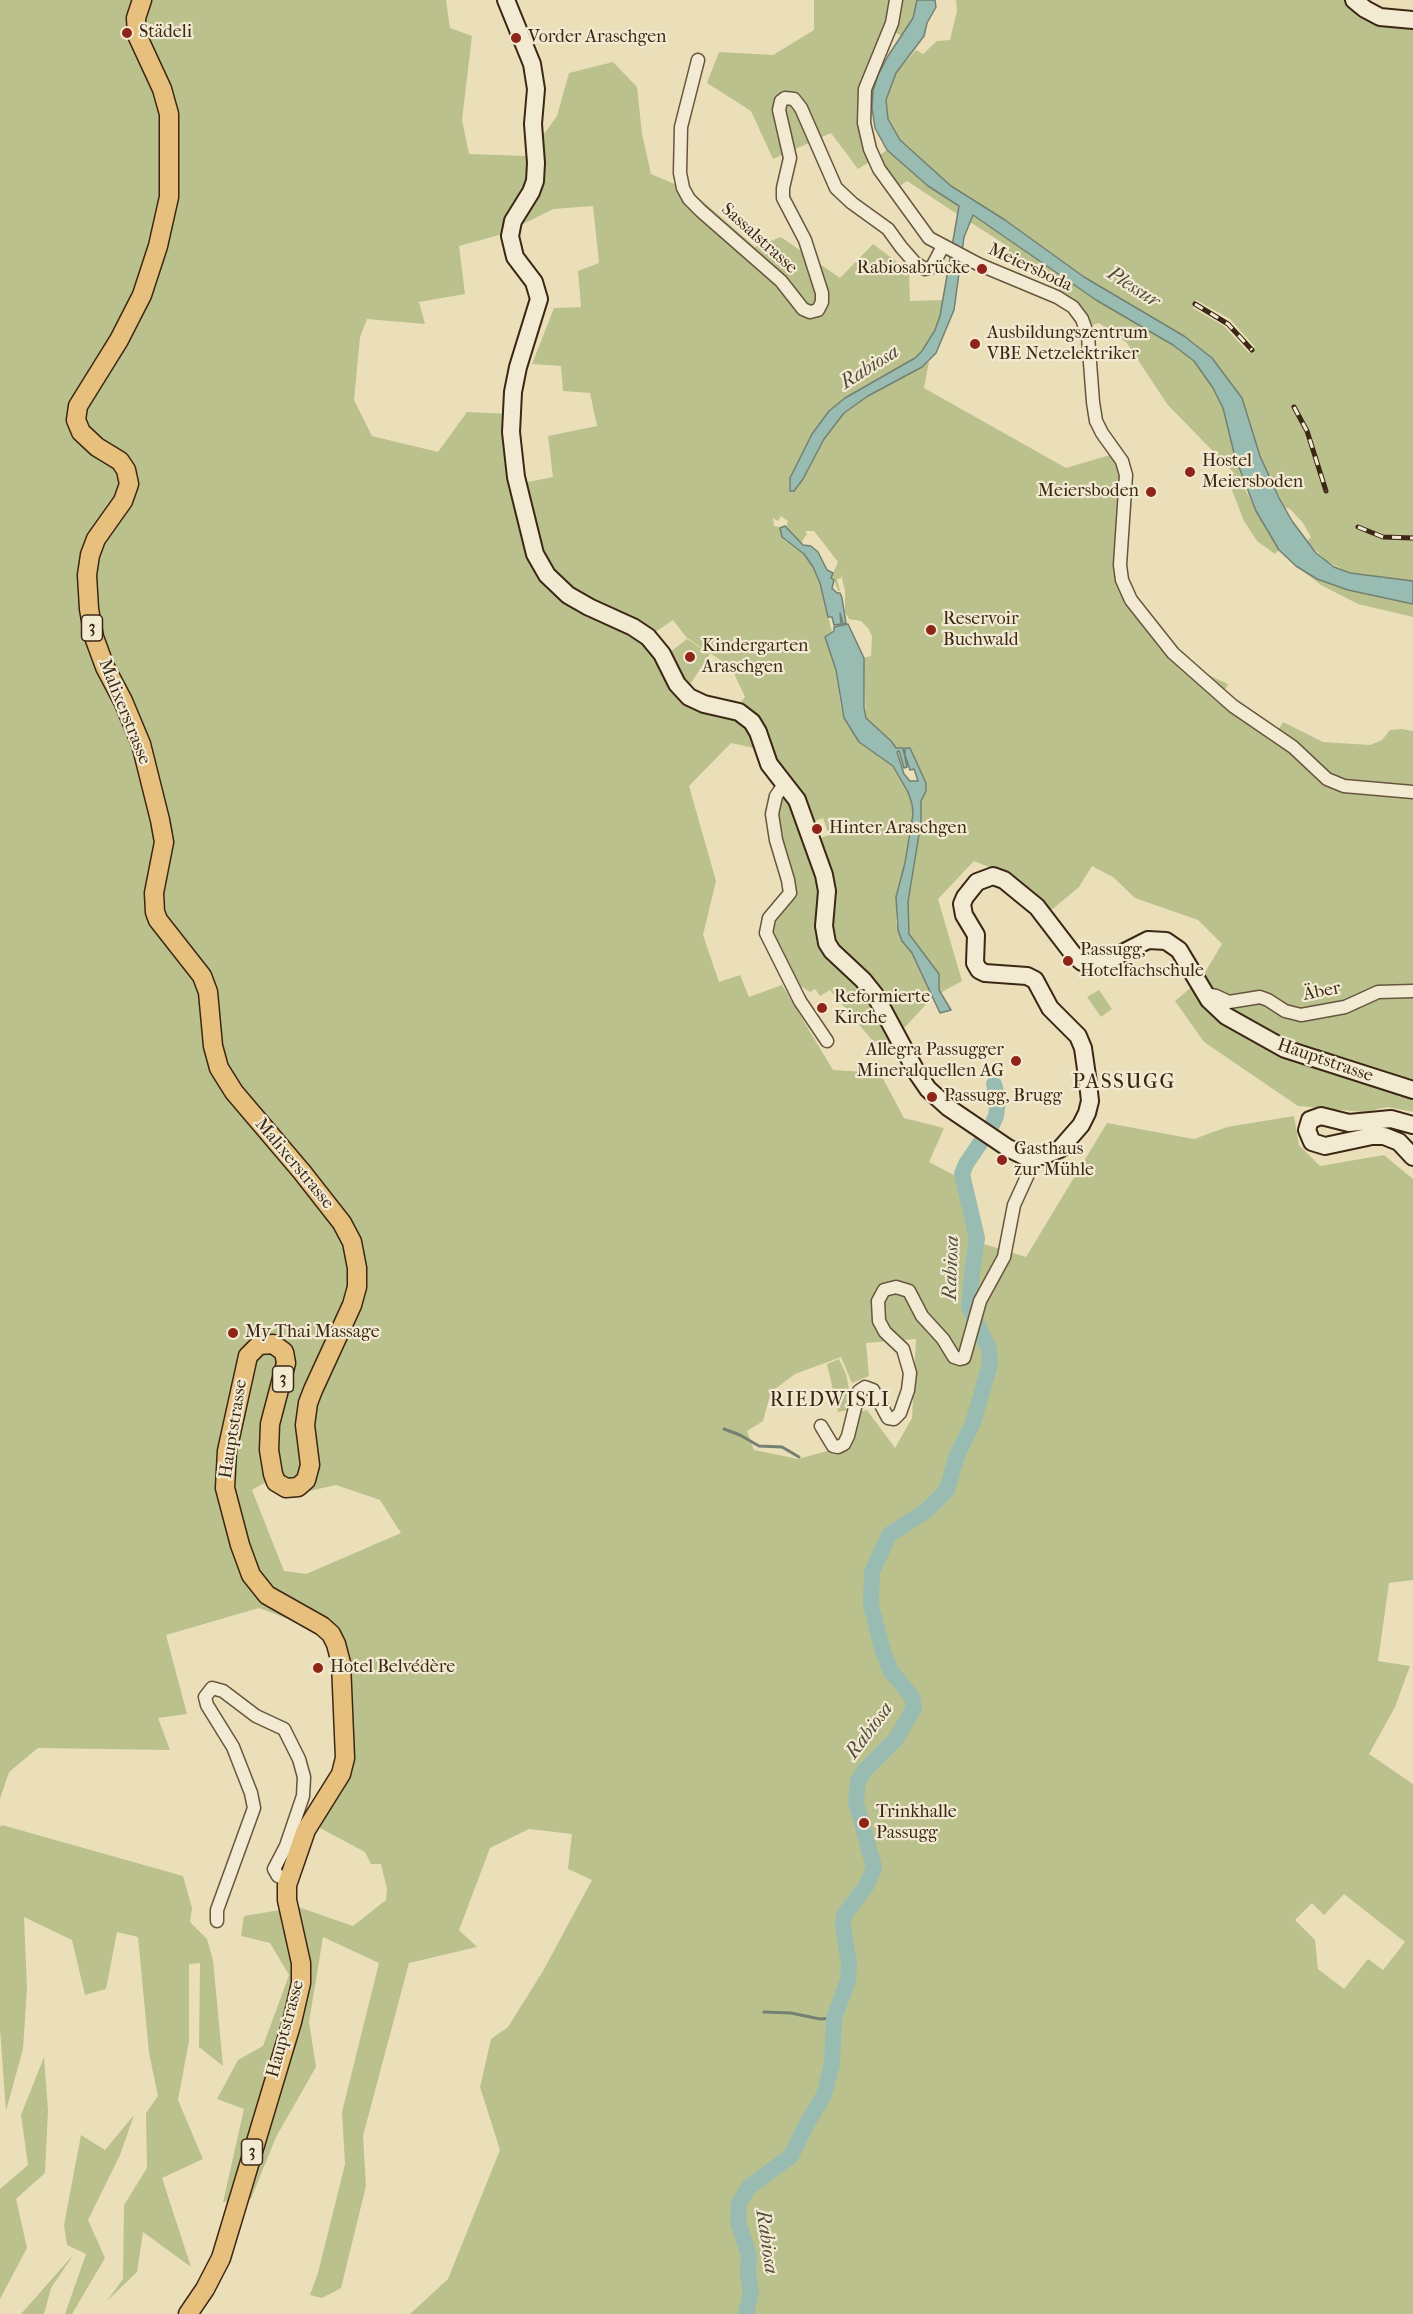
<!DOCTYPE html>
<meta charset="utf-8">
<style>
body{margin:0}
canvas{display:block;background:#ebdfb9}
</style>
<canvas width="1413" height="2314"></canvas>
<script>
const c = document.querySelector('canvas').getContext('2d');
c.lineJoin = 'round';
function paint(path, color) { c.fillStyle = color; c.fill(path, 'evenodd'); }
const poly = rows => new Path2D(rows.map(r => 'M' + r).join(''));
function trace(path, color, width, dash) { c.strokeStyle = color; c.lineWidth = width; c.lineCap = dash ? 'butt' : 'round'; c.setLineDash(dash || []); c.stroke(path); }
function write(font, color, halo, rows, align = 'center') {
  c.font = font + ' "IM FELL French Canon",serif'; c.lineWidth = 4.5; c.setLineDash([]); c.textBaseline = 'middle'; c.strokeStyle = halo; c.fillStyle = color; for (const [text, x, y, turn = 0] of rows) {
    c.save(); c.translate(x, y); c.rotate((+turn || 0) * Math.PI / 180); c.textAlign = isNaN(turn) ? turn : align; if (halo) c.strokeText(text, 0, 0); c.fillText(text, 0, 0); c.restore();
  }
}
paint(poly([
 [0,0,446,0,450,28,472,36,462,120,469,154,528,156,557,116,569,73,613,62,637,87,642,134,651,174,691,191,755,247,781,237,840,278,873,244,909,271,910,301,944,300,938,323,922,351,907,364,845,398,824,417,790,478,789,490,796,488,803,479,824,439,844,413,868,396,929,362,924,388,1066,468,1117,453,1122,461,1120,572,1157,635,1200,671,1228,684,1222,696,1276,734,1283,722,1323,742,1370,745,1382,740,1390,730,1402,729,1413,731,1413,1112,1388,1107,1364,1112,1298,1106,1204,1042,1175,1001,1201,979,1222,944,1198,920,1135,898,1113,877,1092,866,1079,887,1049,912,1004,873,974,861,938,899,962,981,940,993,938,988,939,974,912,941,909,929,908,902,921,822,921,801,925,793,916,760,910,748,896,749,891,741,866,718,864,661,864,658,871,656,872,636,868,628,861,621,849,619,845,612,845,591,841,574,841,578,837,579,840,591,838,591,834,580,831,578,838,562,814,531,805,531,807,534,801,543,786,527,788,521,781,516,778,521,773,518,774,526,781,527,784,540,804,554,813,565,820,583,832,632,825,637,836,670,841,707,846,723,859,742,893,766,908,792,912,804,913,814,905,863,896,897,896,923,902,941,912,953,933,997,882,1052,830,990,820,996,815,989,810,992,799,985,766,930,788,898,772,823,785,783,763,750,731,743,689,786,716,881,703,935,719,982,740,975,749,997,782,985,833,1070,880,1073,904,1118,944,1128,929,1162,967,1182,984,1244,1026,1257,1107,1123,1194,1139,1227,1127,1294,1116,1299,1145,1320,1166,1384,1155,1413,1179,1413,1580,1389,1583,1378,1661,1410,1666,1395,1707,1369,1754,1413,1784,1413,2314,410,2314,448,2279,500,2150,480,2087,491,2039,508,2027,543,1971,592,1880,568,1869,572,1834,529,1829,490,1848,459,1930,477,1947,409,1963,363,2136,366,2186,341,2288,322,2298,310,2295,318,2273,345,2164,342,2112,379,1963,323,1937,309,2022,316,2067,276,2137,251,2199,223,2202,244,2109,217,2099,238,2060,263,2046,289,1975,270,1943,241,1936,244,1916,298,1907,353,1926,386,1900,387,1889,381,1864,371,1864,365,1852,320,1828,307,1818,338,1769,340,1661,325,1633,259,1608,166,1635,187,1714,158,1718,170,1750,38,1748,9,1772,0,1799],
 [593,206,599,263,578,271,581,307,554,308,532,364,561,366,563,391,590,393,597,426,548,436,553,477,518,484,511,414,467,412,438,452,372,436,354,400,360,337,367,319,425,324,419,302,465,294,459,246,503,234,553,209],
 [673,620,687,638,731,667,745,697,735,710,677,684,648,637],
 [823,818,829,835,812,841,806,824],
 [916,1339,912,1418,895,1448,867,1410,858,1412,847,1451,827,1451,798,1459,754,1450,747,1431,763,1421,771,1392,795,1374,841,1357,852,1383,869,1376,866,1343],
 [268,1481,287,1496,336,1485,380,1500,401,1533,306,1574,284,1571,252,1490],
 [1344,1894,1405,1942,1383,1970,1368,1959,1344,1989,1318,1969,1315,1940,1295,1920,1312,1903,1324,1915],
 [814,0,917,0,915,14,902,36,890,30,865,89,875,158,887,150,928,186,959,206,957,214,907,181,894,190,874,159,858,169,831,133,773,159,751,111,707,83,719,52,773,55,814,30],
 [956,0,1354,0,1365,9,1413,17,1413,581,1350,573,1326,561,1307,541,1311,537,1303,523,1290,509,1284,507,1260,456,1242,398,1212,358,1193,342,1084,277,1005,220,951,186,900,140,888,119,886,110,886,100,891,83,896,73,916,50,923,54,937,41,950,40,957,11],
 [1196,300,1230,319,1255,347,1249,353,1224,326,1193,308],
 [973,214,1096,300,1173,345,1194,361,1213,388,1223,408,1233,449,1246,491,1267,530,1279,550,1275,554,1257,541,1244,521,1228,480,1234,473,1167,404,1127,343,1099,323,1086,327,1057,297,1061,289,1007,251,1009,247,970,222],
 [1296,566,1317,579,1348,590,1413,604,1413,617,1358,604,1321,585],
 [687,639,710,654,689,686,670,652],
 [1099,990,1112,1009,1101,1017,1087,997],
 [839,1359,846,1374,849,1389,848,1410,838,1412,827,1364],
 [2,1825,183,1876,192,1908,190,1922,207,1939,213,1960,223,2066,199,2047,200,1963,189,1964,189,2041,178,2100,203,2159,162,2178,191,2267,143,2232,137,2272,107,2301,123,2279,124,2205,147,2168,146,2113,158,2096,149,2053,138,1937,117,1932,106,1989,85,1995,72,1940,24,1917,27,1988,23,2049,6,2111,0,2029,0,1827],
 [44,2057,48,2110,45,2173,16,2199,27,2248,0,2299,0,2189,28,2165,21,2115],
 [134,2115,120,2155,88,2220,105,2258,72,2314,65,2314,86,2254,67,2245,64,2225,81,2135,105,2150],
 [74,2254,51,2288,44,2314,21,2314]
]), '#bbc18d');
const water = poly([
 [917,0,935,0,936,7,927,23,924,36,896,73,886,100,888,119,900,140,951,186,1005,220,1084,277,1184,336,1212,358,1242,398,1260,456,1279,498,1292,521,1316,553,1334,567,1350,573,1413,581,1413,604,1348,590,1317,579,1296,566,1279,550,1256,511,1235,457,1223,408,1213,388,1194,361,1173,345,1096,300,973,215,964,237,954,310,936,353,922,367,868,396,844,413,824,439,803,479,794,491,790,491,790,478,812,434,829,411,845,398,915,358,922,351,935,330,940,316,959,206,928,186,887,150,875,128,872,108,873,91,878,75,888,56,913,18,917,0],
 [785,526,803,545,811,546,818,552,827,570,833,573,831,578,834,580,832,588,837,593,840,593,842,598,846,623,843,624,840,613,841,624,834,625,832,617,828,617,820,583,813,567,804,554,782,537,780,528,785,526],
 [848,624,864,658,864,707,866,718,891,741,896,748,903,748,907,767,904,768,899,751,897,752,904,774,910,781,918,781,914,769,910,770,905,755,905,748,910,748,926,783,926,791,921,801,921,822,908,902,909,934,939,974,939,990,951,1010,940,1013,912,953,902,941,898,930,896,897,905,863,913,814,912,804,908,792,893,766,859,742,844,718,836,670,825,637,834,631,834,627,848,624]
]);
paint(water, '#98bcb1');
trace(water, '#738072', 1.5);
trace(poly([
 [724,1429,740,1435,759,1446,782,1447,799,1457],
 [764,2012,791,2013,820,2019,834,2018]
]), '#738072', 3);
trace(poly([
 [746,2314,751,2292,748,2274,749,2255,738,2222,739,2203,749,2187,791,2156,805,2127,824,2095,832,2064,834,2018,848,1980,849,1964,843,1927,844,1915,866,1886,874,1867,856,1802,858,1781,864,1771,896,1739,914,1708,912,1697,890,1670,882,1648,871,1605,872,1572,889,1535,927,1510,947,1490,957,1455,973,1423,990,1364,989,1349,969,1307,972,1274,977,1238,962,1174,966,1164,991,1127,996,1116,998,1100,994,1084]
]), '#98bcb1', 16);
const street = poly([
 [896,0,892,23,865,89,864,123,870,149,879,169,929,238,978,264,1057,297,1073,307,1082,319,1088,336,1093,402,1096,421,1102,433,1122,461,1126,475,1120,565,1122,580,1131,600,1173,653,1233,706,1293,747,1327,779,1344,786,1413,792],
 [698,60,681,127,680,173,683,188,689,199,701,211,781,281,803,309,810,312,818,310,822,302,822,293,805,240,783,198,783,188,790,158,779,110,781,101,785,98,794,99,801,108,836,188,852,203,888,229,901,247,915,263,925,269,932,267,943,246],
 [785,783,776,796,772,814,776,840,788,880,790,893,769,918,766,933,800,1001,827,1041],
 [1205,994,1216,996,1229,1002,1260,997,1268,1000,1285,1011,1301,1015,1345,1007,1378,992,1413,991],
 [821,1426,833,1446,838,1447,844,1444,848,1436,859,1391,865,1387,873,1390,888,1418,894,1419,900,1413,908,1390,910,1373,903,1349,885,1332,879,1321,878,1301,884,1290,896,1287,909,1291,922,1316,943,1339,954,1357,960,1359,964,1358,980,1301,1004,1257,1014,1205,1030,1170,1032,1157],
 [217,1921,217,1910,254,1808,251,1793,233,1747,207,1705,205,1697,212,1688,223,1691,256,1716,284,1729,299,1759,304,1777,303,1796,286,1846,274,1869,278,1876,289,1880]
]);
const secondary = poly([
 [506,0,532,64,536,89,533,124,536,163,535,181,531,192,513,221,510,236,515,257,534,282,539,299,518,367,513,392,511,432,516,477,535,554,547,575,568,595,589,607,633,627,648,637,662,654,677,684,689,697,704,704,739,712,752,722,758,732,769,764,797,800,824,875,827,891,824,926,827,943,832,951,863,980,875,995,917,1073,928,1089,949,1108,1008,1148,1024,1156,1042,1156,1060,1149,1081,1125,1087,1113,1090,1101,1088,1083,1083,1048,1078,1036,1050,1008,1035,980,1027,976,985,973,979,970,975,963,976,935,964,915,962,904,965,897,977,882,993,876,1004,880,1037,907,1073,954,1082,962,1101,964,1148,940,1166,941,1179,950,1209,1000,1226,1016,1285,1049,1413,1090],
 [1354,0,1365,9,1380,17,1413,20],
 [1413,1125,1391,1119,1349,1123,1321,1116,1310,1120,1307,1130,1312,1142,1325,1146,1372,1136,1384,1136,1399,1142,1413,1157]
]);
const primary = poly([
 [142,0,136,18,137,35,162,89,169,114,169,197,158,246,142,295,119,340,78,406,76,420,81,432,97,447,120,461,126,470,129,484,123,501,96,539,90,555,87,575,89,609,94,637,105,667,123,701,141,744,160,820,164,842,154,893,155,912,158,920,202,976,208,992,213,1046,219,1068,234,1092,302,1172,342,1223,352,1242,357,1268,357,1287,352,1305,313,1390,308,1403,305,1425,310,1465,306,1480,298,1487,286,1488,276,1482,273,1474,269,1450,270,1424,286,1363,284,1352,273,1344,259,1345,248,1356,227,1451,225,1488,240,1545,251,1575,267,1595,322,1626,331,1634,336,1644,341,1663,345,1758,341,1774,306,1830,287,1885,287,1900,301,1963,301,1983,292,2022,221,2258,205,2289,188,2314]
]);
trace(street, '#68553d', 15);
trace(secondary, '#3c2714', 20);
trace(primary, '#3c2714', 21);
trace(street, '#f2ead2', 12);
trace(secondary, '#f2ead2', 16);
trace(primary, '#e6c07c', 18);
const rail = poly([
 [1195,304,1228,324,1252,350],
 [1294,407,1307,431,1326,491],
 [1358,527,1383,537,1413,538]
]);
trace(rail, '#3c2714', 5);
trace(rail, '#f2ead2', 3, [9]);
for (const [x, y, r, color] of [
 [127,33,6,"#8f2418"],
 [516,38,6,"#8f2418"],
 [982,269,6,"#8f2418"],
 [975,344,6,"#8f2418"],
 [1190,472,6,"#8f2418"],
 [1151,492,6,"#8f2418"],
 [931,630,6,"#8f2418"],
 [690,657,6,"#8f2418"],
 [817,829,6,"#8f2418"],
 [1068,961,6,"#8f2418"],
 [822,1008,6,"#8f2418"],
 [1016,1061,6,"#8f2418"],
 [932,1097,6,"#8f2418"],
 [1002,1160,6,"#8f2418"],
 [233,1333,6,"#8f2418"],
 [318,1668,6,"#8f2418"],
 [864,1823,6,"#8f2418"]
]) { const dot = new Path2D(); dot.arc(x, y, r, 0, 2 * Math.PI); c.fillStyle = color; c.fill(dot); trace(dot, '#f2ead2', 2); }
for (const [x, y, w] of [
 [92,628,21],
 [283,1379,21],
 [252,2152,21]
]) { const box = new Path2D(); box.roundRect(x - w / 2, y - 13, w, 26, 4.5); c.fillStyle = '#f2ead2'; c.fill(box); trace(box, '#3c2714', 1.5); }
write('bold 16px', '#3c2714', null, [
 ["3",92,628],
 ["3",283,1379],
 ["3",252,2152]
]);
write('18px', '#3c2714', '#f2ead2', [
 ["Städeli",139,33],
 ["Vorder Araschgen",528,38],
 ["Rabiosabrücke",970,269,"right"],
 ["Ausbildungszentrum",987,334],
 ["VBE Netzelektriker",987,355],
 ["Hostel",1202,462],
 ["Meiersboden",1202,483],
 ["Meiersboden",1139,492,"right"],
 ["Reservoir",943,620],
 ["Buchwald",943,641],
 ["Kindergarten",702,647],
 ["Araschgen",702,668],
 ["Hinter Araschgen",829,829],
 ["Passugg,",1080,951],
 ["Hotelfachschule",1080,972],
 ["Reformierte",834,998],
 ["Kirche",834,1019],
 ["Allegra Passugger",1004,1051,"right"],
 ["Mineralquellen AG",1004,1072,"right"],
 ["Passugg, Brugg",944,1097],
 ["Gasthaus",1014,1150],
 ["zur Mühle",1014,1171],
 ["My Thai Massage",245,1333],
 ["Hotel Belvédère",330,1668],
 ["Trinkhalle",876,1813],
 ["Passugg",876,1834]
], 'left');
write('18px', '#3c2714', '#f2ead2', [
 ["Sassalstrasse",759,239,42],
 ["Meiersboda",1030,268,25],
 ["Malixerstrasse",124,712,68],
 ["Äber",1322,992,-11],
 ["Hauptstrasse",1325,1061,19],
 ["Malixerstrasse",294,1164,50],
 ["Hauptstrasse",234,1429,-81],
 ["Hauptstrasse",286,2029,-75]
]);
write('italic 20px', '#534c3b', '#f2ead2', [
 ["Plessur",1133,288,33],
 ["Rabiosa",870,368,-32],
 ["Rabiosa",952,1268,-88],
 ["Rabiosa",870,1731,-53],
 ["Rabiosa",766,2242,82]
]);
c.letterSpacing = '1.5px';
write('20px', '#3c2714', '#f2ead2', [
 ["RIEDWISLI",830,1401]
]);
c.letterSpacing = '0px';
c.letterSpacing = '1.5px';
write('21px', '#3c2714', '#f2ead2', [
 ["PASSUGG",1124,1083]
]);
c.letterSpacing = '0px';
</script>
